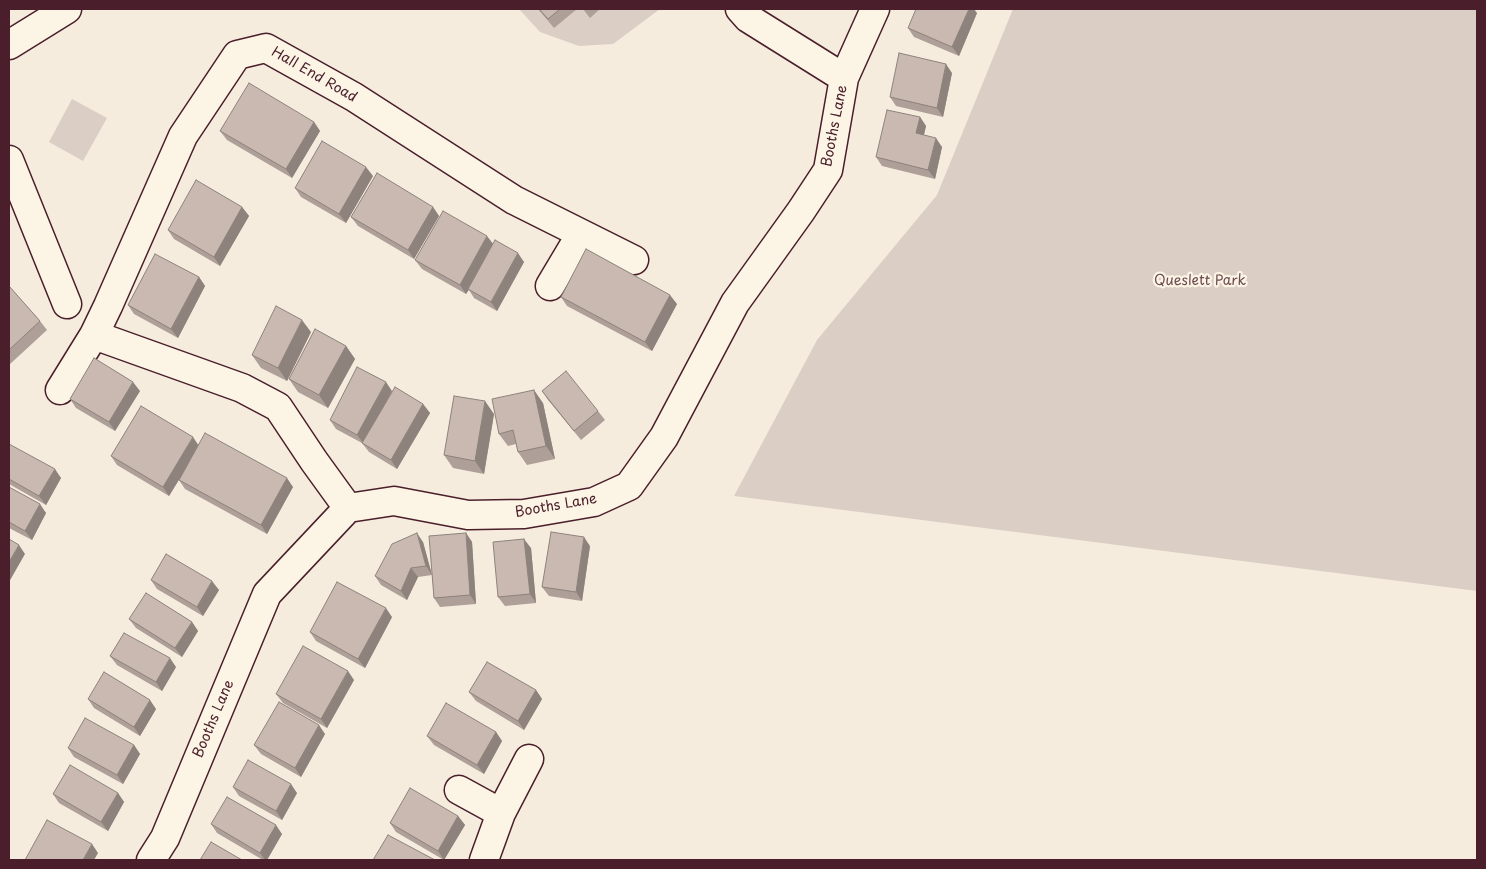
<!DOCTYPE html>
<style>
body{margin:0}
#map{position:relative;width:1486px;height:869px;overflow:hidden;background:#f5ecde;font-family:"Playpen Sans",sans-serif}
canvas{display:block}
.frame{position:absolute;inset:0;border:10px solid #4a1f2b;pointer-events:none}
</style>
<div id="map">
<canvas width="1486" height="869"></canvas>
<div class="frame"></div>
</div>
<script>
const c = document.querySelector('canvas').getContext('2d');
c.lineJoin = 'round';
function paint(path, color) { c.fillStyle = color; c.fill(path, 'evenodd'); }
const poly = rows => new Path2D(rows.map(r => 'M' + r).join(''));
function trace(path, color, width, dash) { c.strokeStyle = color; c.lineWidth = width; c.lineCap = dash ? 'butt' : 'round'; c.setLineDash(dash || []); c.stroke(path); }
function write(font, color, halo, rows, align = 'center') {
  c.font = font + ' "Playpen Sans",sans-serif'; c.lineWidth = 4.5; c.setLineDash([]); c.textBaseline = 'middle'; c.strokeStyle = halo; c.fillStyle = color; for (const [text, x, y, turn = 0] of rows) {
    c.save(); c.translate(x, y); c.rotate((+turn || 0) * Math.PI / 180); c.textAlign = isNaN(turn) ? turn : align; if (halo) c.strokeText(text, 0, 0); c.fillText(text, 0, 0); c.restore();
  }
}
paint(poly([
 [519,9,660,9,613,44,579,46,540,32],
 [1013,9,1477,9,1477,591,734,496,817,340,937,195],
 [72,99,107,118,83,161,49,142]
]), '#dbcec4');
const minor = poly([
 [740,9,748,18,844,78],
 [9,45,67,9],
 [9,160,67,304],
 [550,286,581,234],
 [94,335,242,388,278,407,314,461,348,508],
 [60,390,94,335,108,306,183,136,237,55,266,48,354,97,514,200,634,260],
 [459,790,501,813],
 [151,860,165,838,267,594,348,508,394,501,468,515,524,514,594,502,629,486,664,437,735,303,801,211,828,170,844,78,875,9],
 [484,860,501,813,529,759]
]);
trace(minor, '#4a1f2b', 31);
trace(minor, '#fcf5e5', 28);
paint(poly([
 [538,9,577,9,554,28],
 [583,9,600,9,590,18],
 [977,13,959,56,914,37,908,28],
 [952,73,943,117,896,106,890,97],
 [920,117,926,126,924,135,942,147,935,179,882,166,876,157],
 [314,122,320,131,292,178,227,140,220,131],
 [373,176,346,223,301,197,295,188],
 [242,207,249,216,220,266,174,239,168,230],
 [433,207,439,216,414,259,358,226,351,217],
 [493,244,524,262,497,311,474,298,469,290,466,294,422,269,415,260],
 [199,277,205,286,178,338,134,314,128,305],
 [9,286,40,321,47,330,9,365],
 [561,297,677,304,652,351,567,306],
 [311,332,287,381,261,368,252,355],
 [346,346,355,359,328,408,298,392,289,379],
 [140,391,115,431,76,408,70,399],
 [392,391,386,402,423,404,430,413,397,469,369,452,362,443,336,429,330,420],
 [542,391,598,411,605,420,581,440,548,400],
 [543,403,555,459,527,465,518,452,516,444,508,446,499,434],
 [494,414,484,474,453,468,444,455],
 [9,444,61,478,46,505,9,484],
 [198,445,293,487,267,534,185,489,179,480,169,496,117,465,111,456],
 [9,487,46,513,32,540,9,528],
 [466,533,472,542,476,604,440,607,434,598,432,575,418,577,407,600,381,585,375,576,423,542,432,575],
 [590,546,582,601,549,596,542,587],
 [531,548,536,603,505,606,498,597],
 [151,580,219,590,203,616,157,589],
 [392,617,365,668,316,641,310,632],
 [129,619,192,622,198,631,182,657,136,628],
 [110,656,176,667,162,691,117,665],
 [354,680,327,728,283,703,276,694],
 [536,690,542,699,524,730,476,701,469,692],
 [88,699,156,709,140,736,94,708],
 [496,732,502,741,484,774,434,745,427,736],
 [325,734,301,777,261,754,254,745],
 [134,745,140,754,123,784,74,757,68,748],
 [233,787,297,793,282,820,239,796],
 [118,793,124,802,108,831,59,803,53,794],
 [458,816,465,825,444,860,396,832,390,823],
 [211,824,282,834,267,860,263,860,217,833]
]), '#ae9f98');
paint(poly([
 [969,9,974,9,977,13,959,56,952,47],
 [946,64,952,73,943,117,937,108],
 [920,117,926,126,922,142,916,133],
 [314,122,320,131,292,178,286,169],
 [936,138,942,147,935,179,928,170],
 [366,167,373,176,346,223,339,214],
 [242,207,249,216,220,266,214,257],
 [433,207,439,216,414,259,408,250],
 [487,236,494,245,466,294,460,285],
 [518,253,524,262,497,311,491,302],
 [199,277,205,286,178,338,171,329],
 [670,295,677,304,652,351,645,342],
 [302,320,311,332,287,381,278,368],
 [346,346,355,359,328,408,319,395],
 [133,382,140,391,115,431,109,422],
 [386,382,392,391,364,444,357,435],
 [534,390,543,403,555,459,546,446],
 [485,401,494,414,484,474,475,461],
 [423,404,430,413,397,469,391,460],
 [193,437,199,446,169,496,163,487],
 [55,469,61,478,46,505,39,496],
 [287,478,293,487,267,534,261,525],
 [40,504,46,513,32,540,25,531],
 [417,533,423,542,432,575,426,566],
 [466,533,472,542,476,604,470,595],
 [584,537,590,546,582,601,576,592],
 [524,539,531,548,536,603,530,594],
 [19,545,25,554,9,582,9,562],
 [411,568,418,577,407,600,401,591],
 [212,581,219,590,203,616,197,607],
 [386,608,392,617,365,668,358,659],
 [192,622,198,631,182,657,175,648],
 [170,658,176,667,162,691,156,682],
 [348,671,354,680,327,728,321,719],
 [536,690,542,699,524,730,518,721],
 [150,700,156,709,140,736,134,727],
 [319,725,325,734,301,777,295,768],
 [496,732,502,741,484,774,477,765],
 [134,745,140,754,123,784,117,775],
 [291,784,297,793,282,820,276,811],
 [118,793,124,802,108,831,101,822],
 [458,816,465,825,444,860,438,851],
 [276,825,282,834,267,860,265,860,260,853],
 [92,844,98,853,94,860,83,860]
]), '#8d827c');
const building = poly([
 [539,9,560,9,548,19,539,9],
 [916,9,969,9,952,47,908,28,916,9],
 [899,53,946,64,937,108,890,97,899,53],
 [249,83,314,122,286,169,220,131,249,83],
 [887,110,920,117,916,133,936,138,928,170,876,157,887,110],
 [322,141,366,167,339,214,295,188,322,141],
 [377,173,433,207,408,250,351,217,377,173],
 [196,180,242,207,214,257,168,230,196,180],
 [443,211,487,236,460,285,415,260,443,211],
 [495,240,518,253,491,302,468,289,495,240],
 [586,249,670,295,645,342,561,297,586,249],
 [155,254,199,277,171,329,128,305,155,254],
 [9,286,40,321,9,350,9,286],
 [276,306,302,320,278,368,252,355,276,306],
 [315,329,346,346,319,395,289,379,315,329],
 [94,358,133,382,109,422,70,399,94,358],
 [357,367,386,382,357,435,330,420,357,367],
 [566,371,598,411,574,431,542,391,566,371],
 [395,387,423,404,391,460,362,443,395,387],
 [534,390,546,446,518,452,513,430,499,434,492,399,534,390],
 [454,396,485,401,475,461,444,455,454,396],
 [141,406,193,437,163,487,111,456,141,406],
 [205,433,287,478,261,525,179,480,205,433],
 [9,444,55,469,39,496,9,479,9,444],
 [9,487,40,504,25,531,9,522,9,487],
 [551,532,584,537,576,592,542,587,551,532],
 [417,533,426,566,411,568,401,591,375,576,392,544,417,533],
 [466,533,470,595,434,598,429,536,466,533],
 [9,539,19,545,9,562,9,539],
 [524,539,530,594,498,597,493,542,524,539],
 [166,554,212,581,197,607,151,580,166,554],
 [337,582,386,608,358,659,310,632,337,582],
 [146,593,192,622,175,648,129,619,146,593],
 [124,633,170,658,156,682,110,656,124,633],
 [303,646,348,671,321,719,276,694,303,646],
 [487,662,536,690,518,721,469,692,487,662],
 [104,672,150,700,134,727,88,699,104,672],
 [279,702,319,725,295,768,254,745,279,702],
 [446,703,496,732,477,765,427,736,446,703],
 [85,718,134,745,117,775,68,748,85,718],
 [248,760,291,784,276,811,233,787,248,760],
 [70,765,118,793,101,822,53,794,70,765],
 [410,788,458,816,438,851,390,823,410,788],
 [227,797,276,825,260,853,211,824,227,797],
 [47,820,92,844,83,860,25,860,47,820],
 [388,835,435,860,373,860,388,835],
 [211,842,242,860,200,860,211,842]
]);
paint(building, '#cab9b1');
trace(building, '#8d827c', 1);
write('14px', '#4a1f2b', '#fcf5e5', [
 ["Hall End Road",314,75,30],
 ["Booths Lane",835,126,-79],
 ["Booths Lane",556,506,-10],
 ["Booths Lane",214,719,-67]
]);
write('14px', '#6e4b51', '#fcf5e5', [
 ["Queslett Park",1200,281]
]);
</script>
